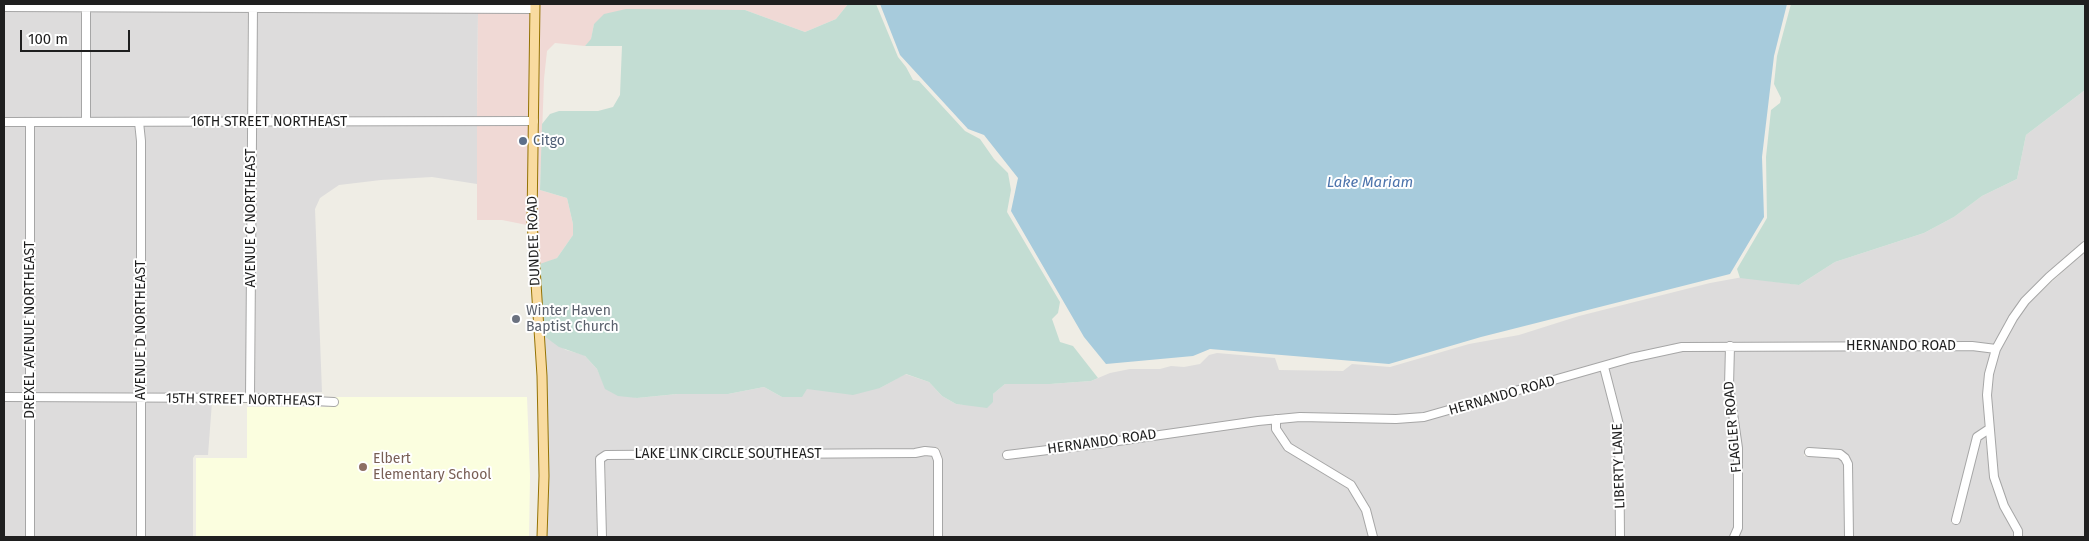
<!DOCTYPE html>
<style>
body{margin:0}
#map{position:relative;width:2089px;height:541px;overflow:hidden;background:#efede5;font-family:"Fira Sans",sans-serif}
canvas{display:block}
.frame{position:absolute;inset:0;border:5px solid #1f1f1f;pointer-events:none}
.scale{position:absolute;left:20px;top:30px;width:110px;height:22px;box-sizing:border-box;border:2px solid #1f1f1f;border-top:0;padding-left:6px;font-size:15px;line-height:18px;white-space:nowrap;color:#1f1f1f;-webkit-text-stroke:4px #fff;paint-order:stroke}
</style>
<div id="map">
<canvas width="2089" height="541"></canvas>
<div class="frame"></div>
<div class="scale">100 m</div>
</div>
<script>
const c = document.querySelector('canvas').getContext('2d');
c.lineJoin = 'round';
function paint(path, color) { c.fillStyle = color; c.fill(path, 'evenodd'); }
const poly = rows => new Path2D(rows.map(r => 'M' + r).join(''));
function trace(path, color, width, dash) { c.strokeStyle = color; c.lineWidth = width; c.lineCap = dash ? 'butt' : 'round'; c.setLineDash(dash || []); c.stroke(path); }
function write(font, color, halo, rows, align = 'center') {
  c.font = font + ' "Fira Sans",sans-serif'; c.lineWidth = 4; c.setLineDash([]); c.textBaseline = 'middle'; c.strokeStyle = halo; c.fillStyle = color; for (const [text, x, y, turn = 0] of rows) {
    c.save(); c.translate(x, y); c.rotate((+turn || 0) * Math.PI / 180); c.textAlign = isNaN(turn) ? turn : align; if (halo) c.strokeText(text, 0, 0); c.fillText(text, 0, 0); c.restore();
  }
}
paint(poly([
 [257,4,478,4,478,5],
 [4,11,81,11,81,118,4,118],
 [90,11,248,12,247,118,90,118],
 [257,12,478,13,477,117,256,118],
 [2085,90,2085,241,2046,275,2022,298,2009,316,1994,344,1972,342,1682,343,1630,355,1423,413,1396,415,1300,414,1257,417,1097,440,1003,452,1004,459,1098,448,1229,427,1272,423,1272,430,1284,449,1347,488,1362,511,1368,537,943,537,943,459,939,448,936,447,915,449,605,451,596,459,597,537,546,537,544,336,566,350,584,355,597,369,606,389,637,398,677,394,728,394,764,387,782,397,807,389,880,388,905,374,929,382,942,396,956,404,971,405,993,394,1005,384,1050,384,1091,381,1110,373,1130,369,1160,369,1171,366,1184,367,1200,364,1209,355,1217,353,1275,358,1279,370,1343,371,1352,364,1390,367,1469,344,1519,335,1579,316,1710,283,1743,277,1799,285,1835,262,1924,233,1954,217,1982,196,2017,179,2026,135],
 [477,125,477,184,432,177,381,180,339,185,320,198,315,209,322,392,255,394,256,126],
 [4,126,26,126,26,393,4,393],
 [34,126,136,126,137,394,34,393],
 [144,126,247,126,246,394,146,395],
 [2085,251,2085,537,2022,537,2022,529,2008,504,1998,477,1991,395,1993,375,2000,350,2017,320,2029,303],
 [1972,349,1991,352,1983,386,1985,427,1973,436,1951,523,1959,524,1976,456,1981,439,1985,435,1991,484,2000,507,2014,532,2014,537,1853,537,1853,474,1852,462,1849,456,1835,449,1805,448,1804,456,1834,457,1842,460,1844,465,1844,537,1739,537,1742,528,1742,448,1733,386,1734,350],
 [1694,350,1726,350,1725,386,1734,448,1733,532,1728,537,1625,537,1623,424,1609,369,1660,355],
 [1601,371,1615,426,1616,537,1379,537,1375,532,1370,508,1360,491,1342,475,1291,444,1280,428,1280,423,1300,421,1396,423,1425,421],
 [4,401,26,401,26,537,4,537],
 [34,401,137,402,137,537,35,537],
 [146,402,212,402,208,455,195,455,193,458,193,537,145,537],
 [926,455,932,455,935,460,935,537,606,537,605,461,607,459,915,457]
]), '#dddcdc');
paint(poly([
 [540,4,848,4,836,19,805,32,745,10,684,10,594,24,591,40,585,46,555,43,547,51,544,79,540,190,567,198,573,224,573,235,557,258,541,265,537,265,536,221],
 [478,13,531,13,530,117,477,117],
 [530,124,527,225,502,220,477,220,477,125]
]), '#f0d9d5');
paint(poly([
 [328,397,527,397,530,476,529,537,196,537,196,458,247,458,247,407,328,407]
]), '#fbfedf');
paint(poly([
 [848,4,876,4,898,57,906,67,913,80,919,81,965,131,980,139,994,159,1008,173,1011,190,1007,212,1060,302,1058,313,1052,319,1060,342,1073,346,1098,378,1091,381,1050,384,1005,384,993,394,993,402,987,408,956,404,942,396,929,382,906,374,880,388,853,395,807,389,802,397,782,397,764,387,728,394,677,394,637,398,618,396,605,389,597,369,585,356,559,347,544,336,537,265,557,258,573,235,573,224,567,198,540,190,542,124,550,114,559,111,598,111,613,107,620,95,622,46,585,46,591,39,594,24,604,14,626,9,745,10,805,32,836,19],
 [1791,4,2085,4,2085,90,2026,135,2017,179,1982,196,1954,217,1924,233,1835,262,1799,285,1740,278,1737,269,1767,218,1766,157,1771,110,1780,103,1781,98,1774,84,1777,56]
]), '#c3ddd3');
paint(poly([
 [880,4,1787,4,1774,56,1762,157,1764,217,1730,274,1481,337,1389,364,1210,349,1193,356,1106,364,1084,337,1011,211,1018,178,984,135,968,129,900,55]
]), '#a7cbdc');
const minor = poly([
 [4,7,535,9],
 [86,121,86,4],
 [4,122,534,121],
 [30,122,30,537],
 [139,122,141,141,141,537],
 [1730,346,1729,386,1738,448,1738,528,1734,537],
 [1604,367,1619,425,1620,537],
 [4,397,256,398,334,402],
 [250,398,253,5],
 [1276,419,1276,429,1288,447,1351,485,1366,510,1373,537],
 [1809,452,1840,454,1845,458,1848,464,1849,537],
 [1007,455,1097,444,1258,421,1300,417,1396,419,1424,417,1631,358,1682,347,1972,346,1996,349],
 [1956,520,1977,437,1989,429],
 [602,537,600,459,606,455,915,453,925,451,935,452,938,460,938,537],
 [2018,537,2018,531,2004,506,1994,477,1987,395,1989,374,1996,349,2013,318,2025,301,2049,277,2085,246]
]);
const major = poly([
 [535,4,532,221,542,376,544,476,542,537]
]);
trace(minor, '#a6a6a6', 10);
trace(major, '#957304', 11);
trace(minor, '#fff', 8);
trace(major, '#f9dba0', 9);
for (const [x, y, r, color] of [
 [523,141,5,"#5c6f8a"],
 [516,319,5,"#6b7280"],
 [363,467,5,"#8d6e63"]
]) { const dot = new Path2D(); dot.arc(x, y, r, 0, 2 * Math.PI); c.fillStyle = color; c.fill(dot); trace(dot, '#fff', 2); }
write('14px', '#1f1f1f', '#fff', [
 ["16TH STREET NORTHEAST",269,122],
 ["AVENUE C NORTHEAST",251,218,-90],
 ["DUNDEE ROAD",534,241,-92],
 ["DREXEL AVENUE NORTHEAST",30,330,-90],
 ["AVENUE D NORTHEAST",141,330,-90],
 ["HERNANDO ROAD",1901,346],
 ["HERNANDO ROAD",1502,396,-16],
 ["15TH STREET NORTHEAST",244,400,1],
 ["FLAGLER ROAD",1733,427,-95],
 ["HERNANDO ROAD",1102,442,-8],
 ["LAKE LINK CIRCLE SOUTHEAST",728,454],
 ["LIBERTY LANE",1619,466,-92]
]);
write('14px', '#4e5e75', '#fff', [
 ["Citgo",533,141]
], 'left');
write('14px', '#5b616d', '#fff', [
 ["Winter Haven",526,311],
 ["Baptist Church",526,327]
], 'left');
write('14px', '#785e54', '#fff', [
 ["Elbert",373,459],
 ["Elementary School",373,475]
], 'left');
write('italic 15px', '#4d74ac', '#fff', [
 ["Lake Mariam",1370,183]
]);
</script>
